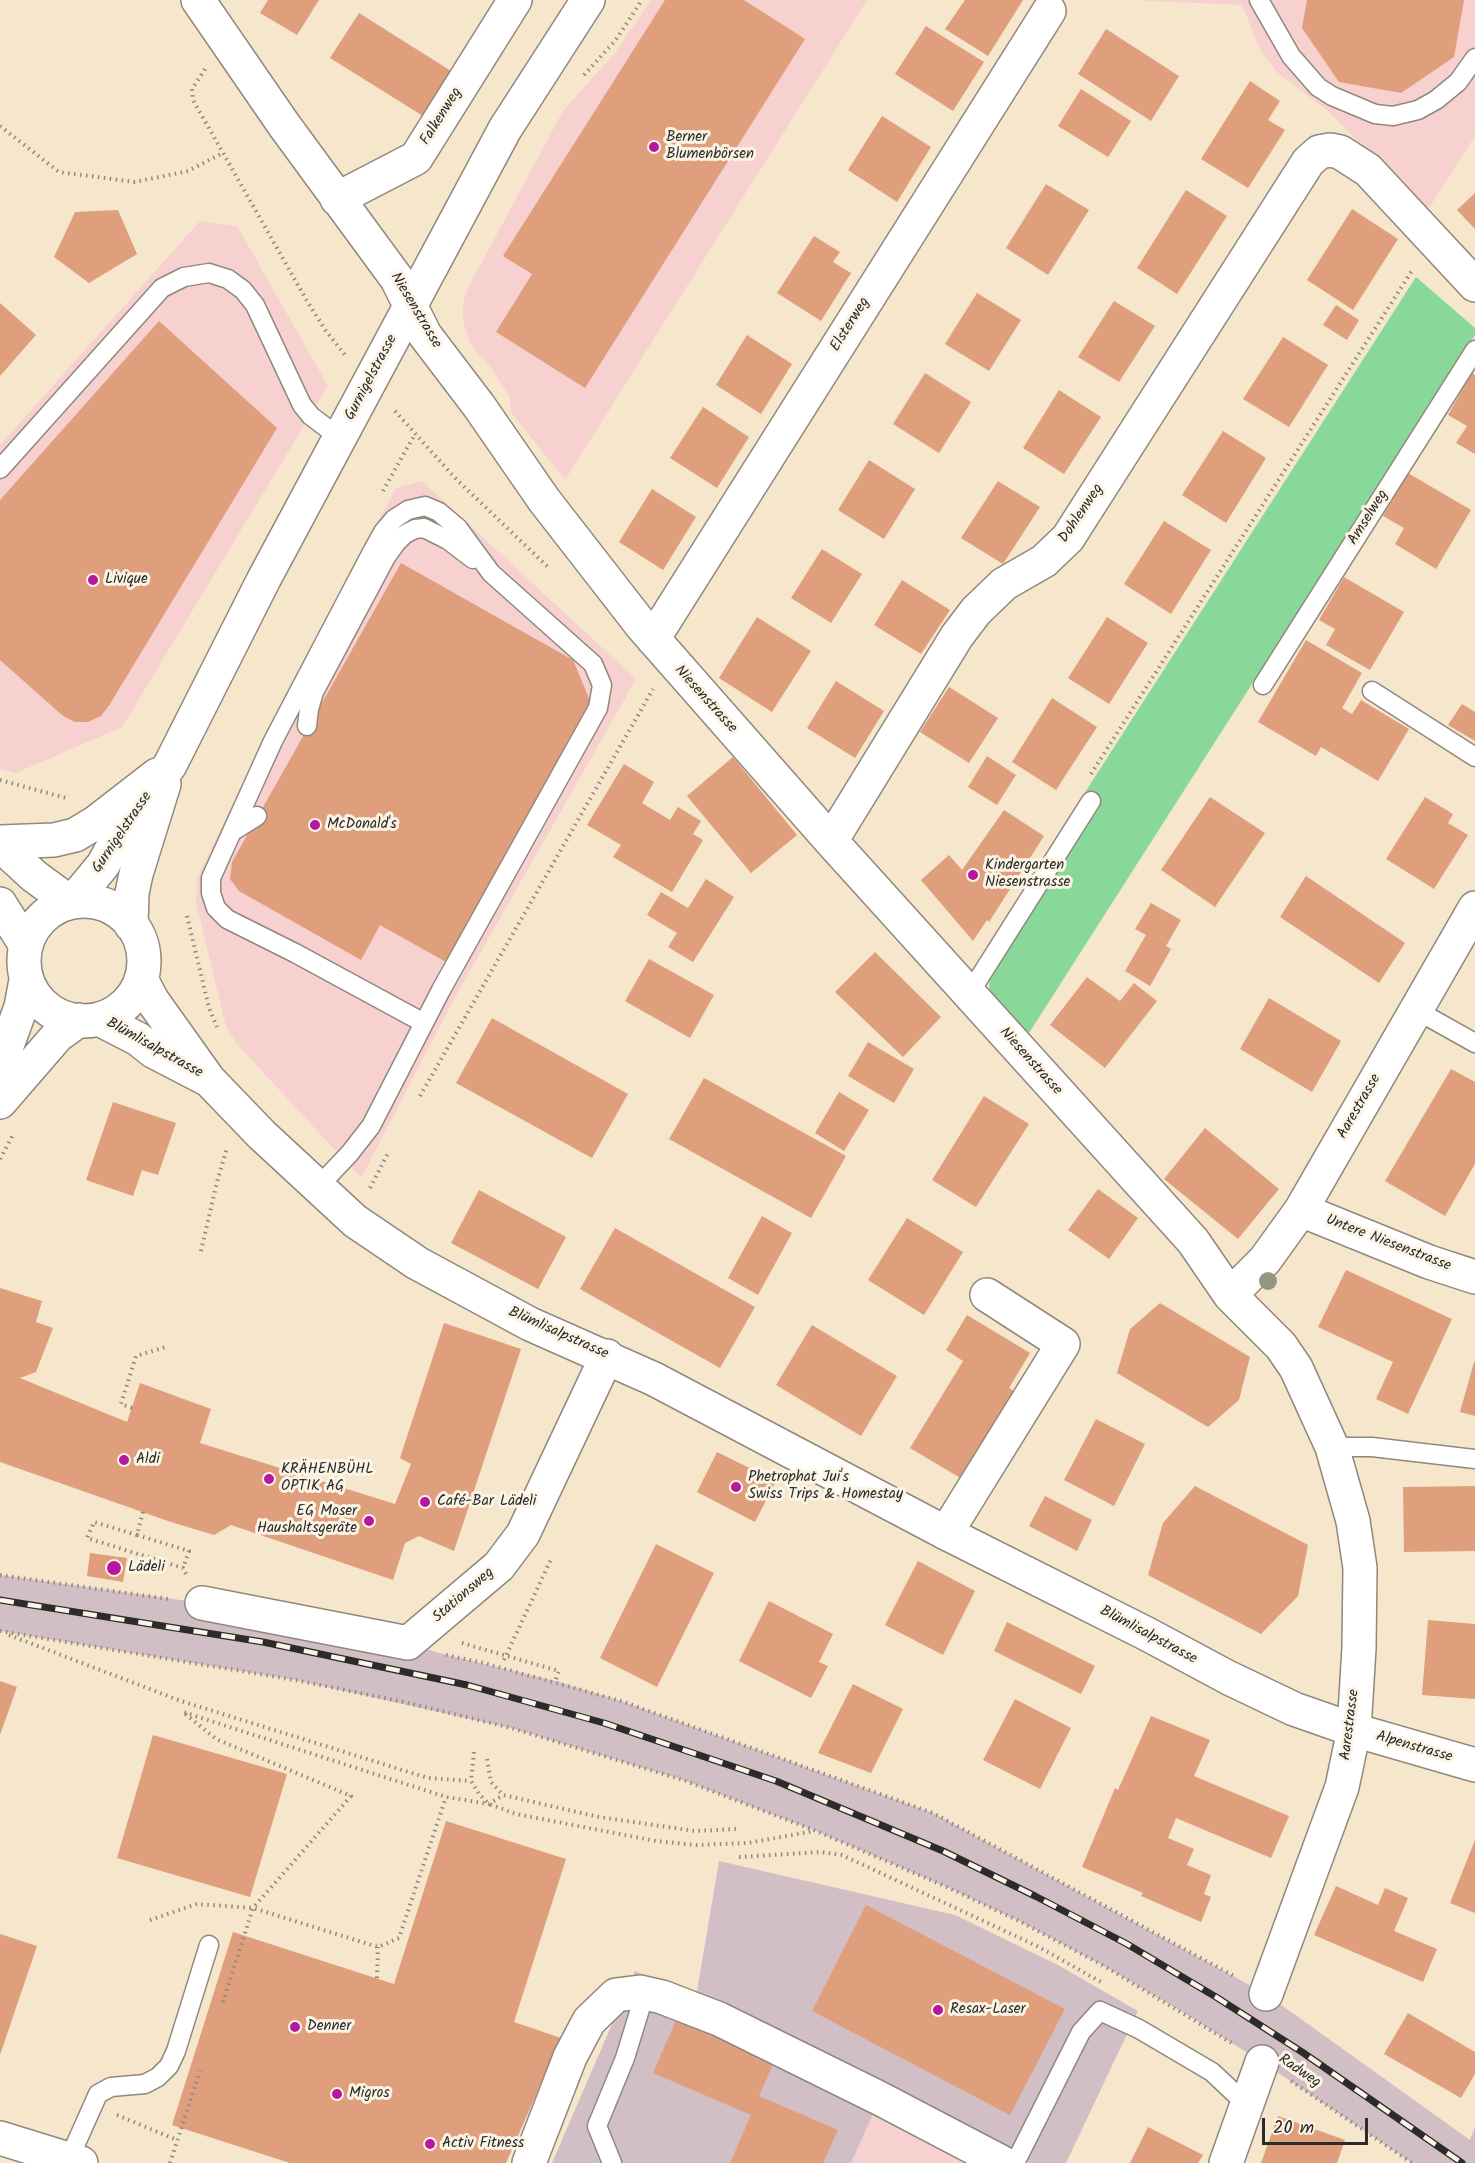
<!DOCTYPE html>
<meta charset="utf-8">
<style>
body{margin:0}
#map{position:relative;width:1475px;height:2163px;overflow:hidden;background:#f5e6cc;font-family:Kalam,sans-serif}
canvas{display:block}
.scale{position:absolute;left:1262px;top:2118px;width:106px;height:27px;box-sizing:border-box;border:3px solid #2b2b2b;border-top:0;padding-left:8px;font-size:18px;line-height:21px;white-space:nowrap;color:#2b2b2b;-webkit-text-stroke:4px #fcf5e5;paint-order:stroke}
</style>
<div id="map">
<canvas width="1475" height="2163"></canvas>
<div class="scale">20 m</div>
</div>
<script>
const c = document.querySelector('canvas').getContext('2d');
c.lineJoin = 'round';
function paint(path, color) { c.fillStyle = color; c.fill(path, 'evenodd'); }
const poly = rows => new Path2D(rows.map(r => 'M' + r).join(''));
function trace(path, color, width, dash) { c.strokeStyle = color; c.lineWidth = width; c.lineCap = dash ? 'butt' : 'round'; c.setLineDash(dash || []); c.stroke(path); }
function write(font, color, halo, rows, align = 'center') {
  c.font = font + ' Kalam,sans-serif'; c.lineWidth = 6; c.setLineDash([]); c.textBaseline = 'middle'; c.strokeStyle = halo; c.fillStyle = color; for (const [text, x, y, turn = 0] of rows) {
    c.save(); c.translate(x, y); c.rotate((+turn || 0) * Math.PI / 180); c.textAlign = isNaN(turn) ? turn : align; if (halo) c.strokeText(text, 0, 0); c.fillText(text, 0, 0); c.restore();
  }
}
paint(poly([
 [651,0,867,0,565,480,511,412,509,395,487,362,477,353,470,342,463,321,463,303,467,290,563,111,615,53],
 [1131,0,1475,0,1475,136,1427,211,1326,109,1279,74,1261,52,1242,5],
 [200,221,237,226,328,386,122,727,16,773,0,769,0,445],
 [422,481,636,679,454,999,361,1178,237,1044,226,1027,196,902,198,876,285,695,396,488],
 [872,2113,971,2163,851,2163]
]), '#f7d0d0');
paint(poly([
 [0,1575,202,1603,408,1643,439,1653,555,1681,621,1701,933,1813,1266,1994,1470,2140,1475,2127,1475,2163,1412,2163,1262,2062,1184,2013,1104,1966,1021,1922,949,1888,816,1831,683,1780,511,1728,295,1680,0,1631],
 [719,1861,955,1915,1058,1965,1138,2011,1066,2163,1029,2163,884,2089,851,2163,552,2163,635,1971,696,1997]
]), '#d2bec5');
paint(poly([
 [1416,277,1475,328,1475,335,1029,1033,990,994,989,984,992,975,1100,806,1084,794]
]), '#87d899');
paint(poly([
 [268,0,319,0,297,35,260,13],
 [665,0,744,0,805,39,585,388,496,332,532,274,503,256],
 [965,0,1023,0,988,56,945,29],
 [1307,0,1464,0,1454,57,1401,93,1339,82,1302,28],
 [359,13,451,71,423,116,330,58],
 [926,26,984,62,953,111,895,74],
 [1106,29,1179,76,1151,121,1078,74],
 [1250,81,1280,101,1268,120,1285,130,1248,188,1201,159],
 [1081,89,1131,121,1108,157,1058,126],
 [882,116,931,147,897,202,848,170],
 [1046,184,1089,210,1048,275,1006,248],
 [1186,190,1227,216,1177,294,1137,268],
 [1475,193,1475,229,1457,210],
 [1352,209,1398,239,1353,310,1307,280],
 [118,210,137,254,89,283,54,257,75,212],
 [814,236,840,252,833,262,851,273,821,321,777,293],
 [977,293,1021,320,989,371,945,344],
 [1114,301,1155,326,1119,382,1078,357],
 [0,303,36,335,0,376],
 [1336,305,1359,320,1347,340,1323,325],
 [159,321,277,428,110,704,101,716,88,722,75,722,63,716,0,660,0,500],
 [747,335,792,364,761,414,716,385],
 [1283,337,1328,365,1289,427,1243,399],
 [925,373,971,402,939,453,893,424],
 [1472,373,1475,375,1475,454,1456,443,1467,426,1448,415],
 [1059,390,1101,417,1064,474,1023,448],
 [703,407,749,437,717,488,670,458],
 [1223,431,1266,458,1226,523,1182,495],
 [869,460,915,489,884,539,838,510],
 [1408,473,1471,510,1436,569,1395,544,1404,528,1383,516],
 [998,481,1040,507,1003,564,961,538],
 [652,489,696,517,663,570,619,542],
 [1164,521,1211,550,1171,614,1124,584],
 [822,549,862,574,831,623,791,598],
 [401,563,573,660,591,703,446,962,380,925,361,960,239,891,230,879,232,862],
 [1344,577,1404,612,1370,670,1326,645,1335,629,1319,620],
 [902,580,950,610,921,654,874,625],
 [757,617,811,651,772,712,719,678],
 [1107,617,1148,643,1109,704,1068,678],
 [1306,640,1362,673,1342,708,1352,714,1361,700,1409,729,1378,781,1321,747,1316,756,1258,722],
 [836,681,884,711,855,758,807,728],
 [949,687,998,718,969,763,920,732],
 [1052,698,1097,727,1056,790,1012,762],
 [1462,704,1475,712,1475,741,1448,725],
 [987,756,1016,775,997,805,968,787],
 [733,757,797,835,751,873,687,796],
 [624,764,654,782,642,803,670,820,678,807,701,821,693,834,703,840,672,892,613,857,621,845,587,825],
 [1210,797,1265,833,1215,907,1161,870],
 [1425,797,1453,814,1448,823,1468,835,1434,889,1386,859],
 [1004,810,1044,836,989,922,987,920,973,941,921,880,949,855,962,870],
 [1306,876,1405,943,1379,983,1280,917],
 [706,879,734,897,693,962,668,947,677,933,647,915,661,892,688,908],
 [1151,903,1181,920,1166,946,1171,949,1150,986,1125,971,1146,935,1135,929],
 [875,952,941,1017,903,1057,835,992],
 [649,959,714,995,690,1038,625,1001],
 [1087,977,1120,1001,1134,983,1157,1001,1105,1068,1050,1025],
 [1269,998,1341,1041,1312,1092,1240,1049],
 [492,1018,628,1094,592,1158,456,1083],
 [868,1042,914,1069,894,1103,848,1076],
 [1451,1069,1475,1082,1475,1164,1445,1216,1385,1181],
 [704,1078,846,1156,811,1218,669,1139],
 [839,1092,869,1110,844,1151,815,1133],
 [984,1096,1029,1124,976,1207,932,1180],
 [113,1102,176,1123,158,1175,142,1170,133,1196,86,1180],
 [1205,1128,1279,1189,1238,1239,1164,1179],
 [1098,1189,1138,1218,1109,1259,1068,1230],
 [479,1190,566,1237,538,1289,451,1243],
 [762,1216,792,1233,758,1295,728,1278],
 [907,1218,963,1252,924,1315,868,1280],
 [615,1228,755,1307,720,1368,580,1289],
 [1346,1270,1452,1319,1408,1414,1376,1399,1393,1362,1318,1327],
 [0,1288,42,1301,36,1322,53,1328,36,1372,20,1378,127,1422,140,1383,211,1409,200,1443,395,1504,411,1464,400,1458,444,1323,521,1349,454,1551,419,1536,405,1543,393,1580,231,1525,214,1535,171,1522,0,1462],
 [1160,1303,1250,1357,1239,1400,1208,1427,1117,1373,1130,1329],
 [967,1315,1030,1353,1009,1388,1014,1391,962,1479,910,1448,963,1361,946,1350],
 [812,1325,897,1376,861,1436,776,1385],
 [1474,1362,1475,1362,1475,1416,1460,1412],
 [1096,1419,1145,1444,1114,1506,1064,1480],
 [717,1452,776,1481,755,1522,697,1492],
 [1195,1486,1308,1545,1298,1596,1261,1634,1148,1575,1163,1523],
 [1475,1486,1475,1551,1404,1552,1403,1487],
 [1045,1496,1092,1520,1077,1551,1029,1526],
 [656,1544,714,1573,657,1687,600,1658],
 [90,1553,127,1558,123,1582,87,1576],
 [918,1561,975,1591,943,1655,885,1625],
 [769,1601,833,1634,819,1662,828,1666,811,1698,739,1661],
 [1428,1620,1475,1624,1475,1699,1422,1695],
 [1007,1622,1095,1666,1081,1694,994,1651],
 [0,1681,17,1687,0,1735],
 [853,1684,903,1709,871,1773,818,1753],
 [1015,1699,1071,1728,1040,1789,983,1760],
 [1151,1716,1210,1740,1194,1776,1289,1816,1271,1858,1176,1818,1168,1838,1194,1849,1187,1865,1211,1875,1204,1894,1211,1897,1201,1922,1141,1896,1143,1893,1082,1867,1115,1788,1118,1790],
 [153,1735,287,1774,250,1897,117,1858],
 [446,1821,566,1859,514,2022,561,2038,506,2163,290,2163,172,2125,233,1932,394,1984],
 [1475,1840,1475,1913,1450,1903],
 [1336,1886,1378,1905,1385,1888,1408,1898,1394,1931,1437,1949,1423,1982,1314,1935],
 [866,1905,1065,2009,1010,2115,812,2011],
 [0,1934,37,1946,0,2055],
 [1408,2013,1475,2052,1475,2074,1461,2098,1384,2054],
 [677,2018,775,2060,759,2096,838,2130,823,2163,730,2163,751,2115,653,2073],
 [1278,2116,1345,2140,1337,2163,1261,2163],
 [1148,2127,1203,2155,1198,2163,1130,2163]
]), '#df9f7c');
const lane = poly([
 [1259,0,1291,56,1318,87,1332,96,1375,114,1393,116,1418,110,1436,100,1458,82,1475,58],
 [0,469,162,288,184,277,209,273,228,279,243,290,255,305,302,405,311,416,340,438],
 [1263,685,1475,350],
 [1372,691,1475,757],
 [307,726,309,709,314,692,386,557,396,543,405,534,415,529,424,528,448,540,473,559],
 [233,831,257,816],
 [969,994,1091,801],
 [1416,1010,1475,1043],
 [317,1188,350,1153,371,1126,424,1023,441,990,598,708,602,685,593,664,491,573,458,528,439,512,425,506,408,510,394,519,383,532,373,550,273,741,211,878,211,893,216,908,227,919,295,953,424,1023],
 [1332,1447,1372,1447,1475,1459],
 [69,2159,98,2094,111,2087,145,2084,158,2077,169,2066,176,2051,209,1945],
 [612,2163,597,2126,625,2058,645,1993],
 [1015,2163,1081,2032,1100,2011,1139,2029,1212,2072,1247,2105]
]);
const street = poly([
 [198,0,284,125,397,279,425,335,479,406,544,500,642,626,831,841,1193,1241,1230,1295,1281,1346,1296,1368,1332,1447,1353,1521,1360,1568,1359,1648,1354,1730,1342,1787,1266,1994],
 [337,199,416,158,515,0],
 [653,639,1049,11],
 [831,841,957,636,976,611,1004,584,1044,561,1068,538,1308,162,1319,152,1330,150,1340,152,1368,170,1475,285],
 [0,842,54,840,75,835,95,823,157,775],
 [0,845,34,876,68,901],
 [0,904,25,944],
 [1301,1210,1429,1262,1475,1277],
 [1230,1295,1265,1260,1301,1210,1475,908],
 [946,1533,1063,1344,987,1295],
 [202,1603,408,1643,499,1566,523,1534,607,1356],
 [529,2163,570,2057,589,2021,616,1995,640,1992,662,1997,719,2019,879,2098,1003,2163],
 [1226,2163,1262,2062]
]);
const secondary = poly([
 [74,900,103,865,125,825,170,765,264,579,505,129,588,0],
 '24 961a60 60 0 1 1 120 0a60 60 0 1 1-120 0Z',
 [131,925,132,893,136,874,164,784],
 [141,979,152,1000,209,1080,262,1135,355,1221,417,1263,530,1324,654,1379,946,1533,1147,1634,1229,1678,1294,1709,1354,1730,1475,1765],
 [99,1019,138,1039,153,1051,205,1078],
 [0,1072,5,1051,21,1007,26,980],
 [0,1102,58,1035,79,1020]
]);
const primary = poly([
 [0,2138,81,2163]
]);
trace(lane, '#90887c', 21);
trace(street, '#90887c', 36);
trace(secondary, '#90887c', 36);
trace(primary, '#90887c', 36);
trace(poly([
 [205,69,192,89,193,100,307,301,326,331,345,355],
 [584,75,615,41,642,0],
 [0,126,59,172,135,182,188,171,223,153],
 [395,411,455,478,550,569],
 [383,491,415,434],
 [1091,774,1413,269],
 [0,780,66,798],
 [187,916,209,1008,217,1027],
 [420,1096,653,689],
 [0,1159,14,1133],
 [370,1188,388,1153],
 [201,1251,217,1182,227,1148],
 [132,1408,121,1404,136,1356,166,1347],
 [143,1512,137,1535,189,1551,183,1568],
 [137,1535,94,1522,87,1538,183,1568,186,1574],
 [0,1575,169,1599],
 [0,1631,295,1680,404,1702,511,1728,683,1780,816,1831,949,1888,1021,1922,1104,1966,1235,2045],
 [9,1635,181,1701,428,1778,471,1781],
 [462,1643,559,1671,555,1681],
 [446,1655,484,1663,621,1701,933,1813,1236,1977],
 [504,1660,552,1557],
 [474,1752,471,1781,479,1794,489,1804,516,1814,656,1841,696,1845,748,1843,814,1831],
 [487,1759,491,1782,503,1795,599,1817,695,1831,737,1829],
 [739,1857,821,1852,842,1855,1037,1946,1101,1982],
 [150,1920,197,1904,253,1908,378,1947,399,1938,446,1797],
 [377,1978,378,1947],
 [223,2002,253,1908,351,1796,216,1739,183,1712,446,1797,489,1804,503,1795],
 [1291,2081,1412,2163],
 [117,2115,177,2140],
 [170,2163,200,2071]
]), '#90887c', 4, [1.5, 4.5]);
trace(lane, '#fff', 18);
trace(street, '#fff', 33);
trace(secondary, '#fff', 33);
trace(primary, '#fff', 33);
const rail = poly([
 [0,1600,263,1642,467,1685,604,1723,776,1781,943,1851,1035,1896,1127,1944,1216,1997,1302,2052,1462,2163]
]);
trace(rail, '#2b2b2b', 7);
trace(rail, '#fcf5e5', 4.5, [14]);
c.fillStyle = '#939782';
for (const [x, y] of [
 [1268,1281]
]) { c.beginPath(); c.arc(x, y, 9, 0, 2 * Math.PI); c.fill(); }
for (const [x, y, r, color] of [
 [654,147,6,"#b5179e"],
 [93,580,6,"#b5179e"],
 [315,825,6,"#b5179e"],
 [973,875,6,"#b5179e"],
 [124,1460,6,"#b5179e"],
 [269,1479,6,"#b5179e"],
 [736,1487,6,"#b5179e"],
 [425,1502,6,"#b5179e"],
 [369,1521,6,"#b5179e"],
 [114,1568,8,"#b5179e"],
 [938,2010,6,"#b5179e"],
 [295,2027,6,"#b5179e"],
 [337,2094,6,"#b5179e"],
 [430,2144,6,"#b5179e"]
]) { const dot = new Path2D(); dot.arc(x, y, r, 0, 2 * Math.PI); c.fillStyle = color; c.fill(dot); trace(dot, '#fcf5e5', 2); }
write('15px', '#2b2b2b', '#fcf5e5', [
 ["Falkenweg",442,117,-58],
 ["Niesenstrasse",415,311,59],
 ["Elsterweg",851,325,-58],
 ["Gurnigelstrasse",372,378,-62],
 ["Dohlenweg",1082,514,-56],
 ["Amselweg",1369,518,-58],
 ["Niesenstrasse",705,700,48],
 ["Gurnigelstrasse",123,833,-56],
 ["Blümlisalpstrasse",154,1049,29],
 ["Niesenstrasse",1030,1062,48],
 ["Aarestrasse",1360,1107,-60],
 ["Untere Niesenstrasse",1388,1244,21],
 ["Blümlisalpstrasse",558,1334,24],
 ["Stationsweg",464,1596,-41],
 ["Blümlisalpstrasse",1148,1636,28],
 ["Aarestrasse",1351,1725,-83],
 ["Alpenstrasse",1414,1748,16],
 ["Radweg",1299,2072,34]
]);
write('15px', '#2b2b2b', '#fcf5e5', [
 ["Berner",666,138],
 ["Blumenbörsen",666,155],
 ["Livique",105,580],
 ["McDonald's",327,825],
 ["Kindergarten",985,866],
 ["Niesenstrasse",985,883],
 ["Aldi",136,1460],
 ["KRÄHENBÜHL",281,1470],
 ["OPTIK AG",281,1487],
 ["Phetrophat Jui's",748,1478],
 ["Swiss Trips & Homestay",748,1495],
 ["Café-Bar Lädeli",437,1502],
 ["EG Moser",357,1512,"right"],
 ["Haushaltsgeräte",357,1529,"right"],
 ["Lädeli",128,1568],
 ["Resax-Laser",950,2010],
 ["Denner",307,2027],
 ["Migros",349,2094],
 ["Activ Fitness",442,2144]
], 'left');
</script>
